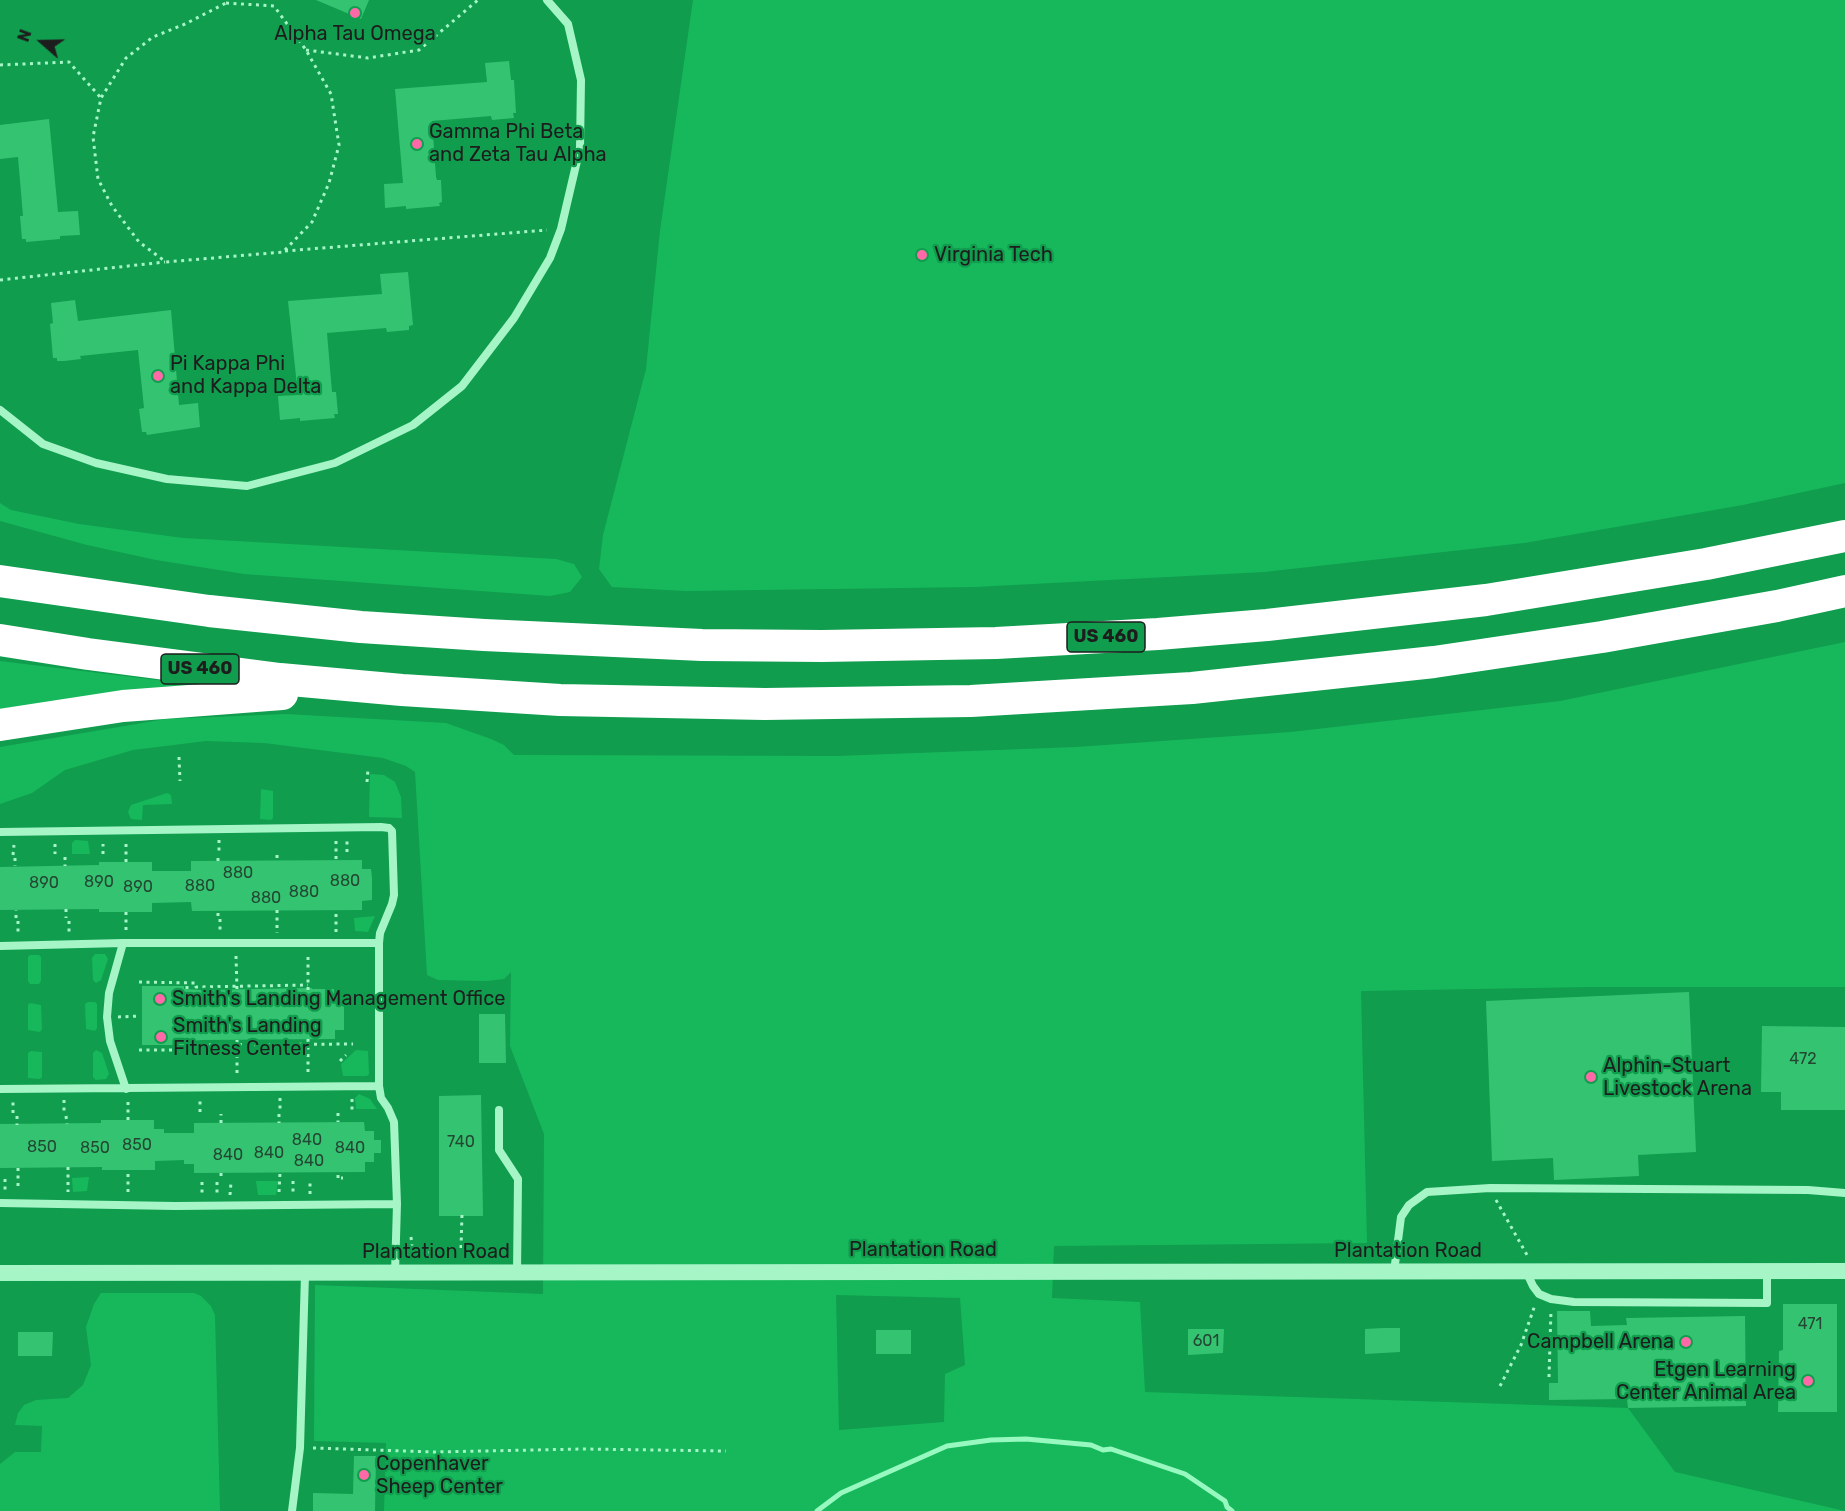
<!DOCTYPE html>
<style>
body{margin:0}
#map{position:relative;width:1845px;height:1511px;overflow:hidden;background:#109d4e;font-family:Rubik,sans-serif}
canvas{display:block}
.north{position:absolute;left:12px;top:12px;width:60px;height:60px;-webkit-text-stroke:4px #109d4e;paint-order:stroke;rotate:290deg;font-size:16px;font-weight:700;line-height:24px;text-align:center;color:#1d1d1d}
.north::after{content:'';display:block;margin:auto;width:21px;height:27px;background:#1d1d1d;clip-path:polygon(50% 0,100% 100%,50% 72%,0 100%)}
</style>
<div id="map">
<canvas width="1845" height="1511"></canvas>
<div class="north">N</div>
</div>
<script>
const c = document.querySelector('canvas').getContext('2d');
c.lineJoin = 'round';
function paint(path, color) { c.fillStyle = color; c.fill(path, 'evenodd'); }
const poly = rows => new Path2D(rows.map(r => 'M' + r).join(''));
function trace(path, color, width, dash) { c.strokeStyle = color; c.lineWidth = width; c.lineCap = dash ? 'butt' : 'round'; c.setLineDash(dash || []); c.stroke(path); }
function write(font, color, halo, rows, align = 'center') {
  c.font = font + ' Rubik,sans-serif'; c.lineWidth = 4.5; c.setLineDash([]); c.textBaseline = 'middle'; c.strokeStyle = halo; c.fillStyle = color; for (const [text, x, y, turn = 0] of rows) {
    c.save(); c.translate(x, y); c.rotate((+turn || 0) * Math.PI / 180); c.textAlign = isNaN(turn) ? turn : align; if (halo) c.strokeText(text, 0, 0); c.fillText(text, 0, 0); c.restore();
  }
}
paint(poly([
 [693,0,1845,0,1845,483,1743,505,1524,543,1264,572,975,587,685,591,612,587,599,569,603,535,646,369,660,231],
 [0,503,11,510,79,524,183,538,556,559,574,564,582,577,570,592,550,596,244,574,156,560,87,545,0,521],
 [1845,642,1845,987,1589,987,1361,991,1367,1243,1054,1246,1052,1298,1140,1302,1145,1392,1628,1408,1675,1472,1845,1511,384,1511,386,1443,314,1441,315,1285,543,1294,544,1134,510,1046,511,972,504,979,487,981,438,980,427,975,415,772,406,766,383,758,264,743,206,741,133,750,65,770,32,793,0,804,0,747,166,719,286,714,446,723,491,739,504,745,514,755,837,756,1076,747,1291,732,1560,701],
 [836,1295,960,1298,965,1365,945,1374,944,1422,839,1430],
 [0,661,231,689,0,713],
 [370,774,384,775,395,782,401,797,402,818,369,817],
 [261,789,273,791,273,818,271,820,260,819],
 [167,793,171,795,172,804,143,805,142,820,131,819,128,812,131,805],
 [75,840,88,841,90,854,72,854,72,843],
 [375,916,368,932,355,931,354,918],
 [95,954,105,954,108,959,101,980,96,983,93,980,92,958],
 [30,955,39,955,41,957,41,981,39,984,30,984,28,981,28,957],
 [88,1002,95,1002,97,1004,97,1028,95,1031,86,1029,85,1004],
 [30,1003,41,1005,42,1029,40,1032,28,1030,28,1005],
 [96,1050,102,1053,109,1074,106,1079,96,1080,93,1077,93,1053],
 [356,1050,368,1051,369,1074,367,1076,343,1076,341,1064],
 [31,1051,42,1052,42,1077,40,1079,28,1078,28,1053],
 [359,1094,370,1099,377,1109,356,1109,355,1098],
 [89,1177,87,1191,73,1192,72,1178],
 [256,1181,278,1181,276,1195,258,1195],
 [101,1293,194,1293,201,1296,211,1306,215,1315,220,1511,0,1511,0,1464,15,1452,41,1452,42,1426,15,1425,18,1413,24,1405,36,1400,68,1398,83,1385,91,1365,86,1327,94,1304]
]), '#17b85b');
trace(poly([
 [817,1511,841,1493,947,1446,991,1440,1026,1439,1091,1445,1103,1450,1111,1449,1185,1474,1225,1501,1227,1507,1232,1511]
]), '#97f9bf', 5);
paint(poly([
 [316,0,369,0,361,19],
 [509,61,511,80,514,80,516,113,513,113,514,118,492,120,491,116,432,121,436,177,437,180,441,180,442,202,439,203,440,206,406,209,406,206,385,208,384,184,403,183,395,89,487,82,485,63],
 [49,119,58,212,78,211,80,235,60,236,60,239,26,242,26,239,22,239,20,216,23,216,18,157,0,159,0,125],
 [408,272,413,325,409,326,409,330,387,332,386,328,327,333,332,392,336,392,338,414,334,414,335,418,300,421,300,418,280,420,278,396,298,395,288,301,382,294,380,274],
 [75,300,78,321,171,310,179,405,198,403,200,427,147,435,146,432,142,432,139,409,144,408,138,350,80,356,81,359,64,361,57,361,57,358,53,358,50,324,53,323,51,303],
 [362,860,362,869,371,869,372,878,372,900,362,901,362,910,192,911,191,902,152,903,152,912,99,912,99,909,0,910,0,867,99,865,99,862,152,862,152,871,191,871,191,861],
 [142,986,184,986,184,989,201,990,312,988,312,989,334,989,334,998,344,998,344,1030,335,1030,335,1039,201,1040,184,1042,184,1045,142,1045],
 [1689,992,1696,1152,1638,1155,1639,1176,1554,1180,1553,1158,1492,1161,1486,1001],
 [479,1014,505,1014,506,1063,479,1063],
 [1762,1026,1845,1027,1845,1110,1781,1110,1781,1092,1761,1092],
 [481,1095,483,1216,439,1216,439,1096],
 [101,1120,154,1120,154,1129,164,1129,164,1133,194,1133,194,1123,364,1122,365,1131,374,1131,374,1140,381,1140,381,1153,374,1153,374,1162,365,1162,365,1172,194,1173,194,1164,184,1164,184,1160,155,1161,155,1170,102,1170,102,1167,0,1168,0,1124,101,1123],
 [1783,1304,1837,1304,1837,1412,1778,1412,1779,1351,1783,1350],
 [1557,1311,1590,1311,1591,1326,1627,1325,1626,1318,1745,1316,1746,1406,1628,1408,1627,1399,1549,1400,1549,1383,1558,1383],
 [1383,1328,1400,1328,1400,1352,1365,1354,1365,1329],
 [1188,1329,1224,1329,1223,1353,1188,1355],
 [876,1330,911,1330,911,1354,876,1354],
 [18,1332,53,1332,52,1356,18,1356],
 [354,1456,376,1456,375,1511,313,1511,313,1493,353,1494]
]), '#34c471');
trace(poly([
 [226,3,274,6,306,50,331,94,339,145,329,183,312,222,283,252,166,262,139,242,112,206,98,179,93,137,101,98,126,58,153,37,185,24,226,3],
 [306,50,368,58,419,50,478,0],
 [0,65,69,62,101,98],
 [285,251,547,230],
 [0,280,165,262],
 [179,757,180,781],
 [367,782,368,769],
 [219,840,219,853],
 [336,841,336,860],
 [55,844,55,854],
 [347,852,347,839],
 [103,854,103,844],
 [13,855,14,845],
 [277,855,277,860],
 [65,857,65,866],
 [15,858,15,866],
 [218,861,218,856],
 [126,862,126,843],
 [66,909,66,918],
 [277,910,277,933],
 [126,912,126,931],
 [218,916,218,911],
 [16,918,16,910],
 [220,919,220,932],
 [18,921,18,934],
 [69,921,69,934],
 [336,932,336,910],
 [236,956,237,990],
 [139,982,196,983,196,987,308,985],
 [187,989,187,983],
 [308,990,308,955],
 [118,1017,140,1016],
 [308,1039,308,1076],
 [237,1040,237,1074],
 [139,1050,195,1050,195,1045,353,1044],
 [186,1050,187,1042],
 [340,1061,346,1055],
 [280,1098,280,1111],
 [352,1099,352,1110],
 [64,1100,64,1113],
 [200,1112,200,1098],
 [13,1113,13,1100],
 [338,1113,338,1122],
 [279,1114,279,1123],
 [17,1116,17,1125],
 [66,1116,67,1124],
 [128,1120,128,1101],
 [221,1123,221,1114],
 [68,1167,68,1192],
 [18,1168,18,1190],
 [221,1173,221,1179],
 [128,1177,128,1170],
 [338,1178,338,1172],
 [341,1178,343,1178],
 [5,1179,5,1192],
 [293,1181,293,1194],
 [202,1182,202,1195],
 [217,1182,217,1195],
 [128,1192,128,1179],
 [279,1192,280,1173],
 [310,1194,310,1180],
 [230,1195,231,1182],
 [1496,1200,1527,1255],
 [411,1237,412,1246,416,1255],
 [461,1248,462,1214],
 [420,1255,441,1248],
 [1549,1377,1551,1310],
 [1500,1386,1521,1345,1535,1305],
 [313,1448,434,1452,584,1449,726,1451]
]), '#a5f5c7', 3, [3, 4.5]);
trace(poly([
 [0,410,43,444,96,463,167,479,247,486,335,463,413,425,462,386,514,318,550,258,561,229,580,148,581,80,568,24,547,0],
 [0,832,381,827,389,828,392,831,394,895,392,904,380,933,379,943,379,1086,381,1098,388,1108,394,1122,397,1204,395,1273],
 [123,943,109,993,107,1017,110,1041,126,1089],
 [0,946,123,943,379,943],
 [0,1089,379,1086],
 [499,1110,499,1150,518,1179,517,1273],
 [0,1203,175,1206,397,1204],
 [1526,1271,1533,1286,1539,1294,1551,1299,1574,1302,1767,1303,1767,1270],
 [1394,1272,1401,1217,1409,1205,1427,1192,1490,1188,1808,1190,1845,1193],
 [292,1511,300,1448,305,1274]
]), '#a5f5c7', 8);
trace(poly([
 [0,1273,1845,1271]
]), '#a5f5c7', 16);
trace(poly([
 [0,581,209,611,361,627,484,635,702,645,822,646,996,643,1158,634,1267,625,1486,600,1706,564,1845,536],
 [0,640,88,654,280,679,402,690,560,700,765,704,971,701,1192,688,1434,662,1602,637,1777,606,1845,591],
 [0,725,123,706,282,694]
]), '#fff', 32);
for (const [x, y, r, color] of [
 [355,13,6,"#ff69a7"],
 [417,144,6,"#ff69a7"],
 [922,255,6,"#ff69a7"],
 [158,376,6,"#ff69a7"],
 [160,999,6,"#ff69a7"],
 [161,1037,6,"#ff69a7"],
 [1591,1077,6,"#ff69a7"],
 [1686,1342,6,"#ff69a7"],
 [1808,1381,6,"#ff69a7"],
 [364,1475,6,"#ff69a7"]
]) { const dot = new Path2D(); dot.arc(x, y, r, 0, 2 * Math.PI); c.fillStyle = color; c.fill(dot); trace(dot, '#109d4e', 2); }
write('16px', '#234732', null, [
 ["880",238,873],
 ["880",345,881],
 ["890",99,882],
 ["890",44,883],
 ["880",200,886],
 ["890",138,887],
 ["880",304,892],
 ["880",266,898],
 ["472",1803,1059],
 ["840",307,1140],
 ["740",461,1142],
 ["850",137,1145],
 ["850",42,1147],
 ["850",95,1148],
 ["840",350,1148],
 ["840",269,1153],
 ["840",228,1155],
 ["840",309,1161],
 ["471",1810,1324],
 ["601",1206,1341]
]);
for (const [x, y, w] of [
 [1106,637,78],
 [200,669,78]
]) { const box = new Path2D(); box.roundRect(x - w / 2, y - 15, w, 30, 4.5); c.fillStyle = '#109d4e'; c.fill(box); trace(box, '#1d1d1d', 1.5); }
write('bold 18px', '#1d1d1d', null, [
 ["US 460",1106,637],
 ["US 460",200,669]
]);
write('20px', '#1d1d1d', '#109d4e', [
 ["Alpha Tau Omega",355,34,"center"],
 ["Gamma Phi Beta",429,132],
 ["and Zeta Tau Alpha",429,155],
 ["Virginia Tech",934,255],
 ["Pi Kappa Phi",170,364],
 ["and Kappa Delta",170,387],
 ["Smith's Landing Management Office",172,999],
 ["Smith's Landing",173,1026],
 ["Fitness Center",173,1049],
 ["Alphin-Stuart",1603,1066],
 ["Livestock Arena",1603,1089],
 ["Campbell Arena",1674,1342,"right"],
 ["Etgen Learning",1796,1370,"right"],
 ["Center Animal Area",1796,1393,"right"],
 ["Copenhaver",376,1464],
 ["Sheep Center",376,1487]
], 'left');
write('20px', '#1d1d1d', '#109d4e', [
 ["Plantation Road",923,1250],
 ["Plantation Road",1408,1251],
 ["Plantation Road",436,1252]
]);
</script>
